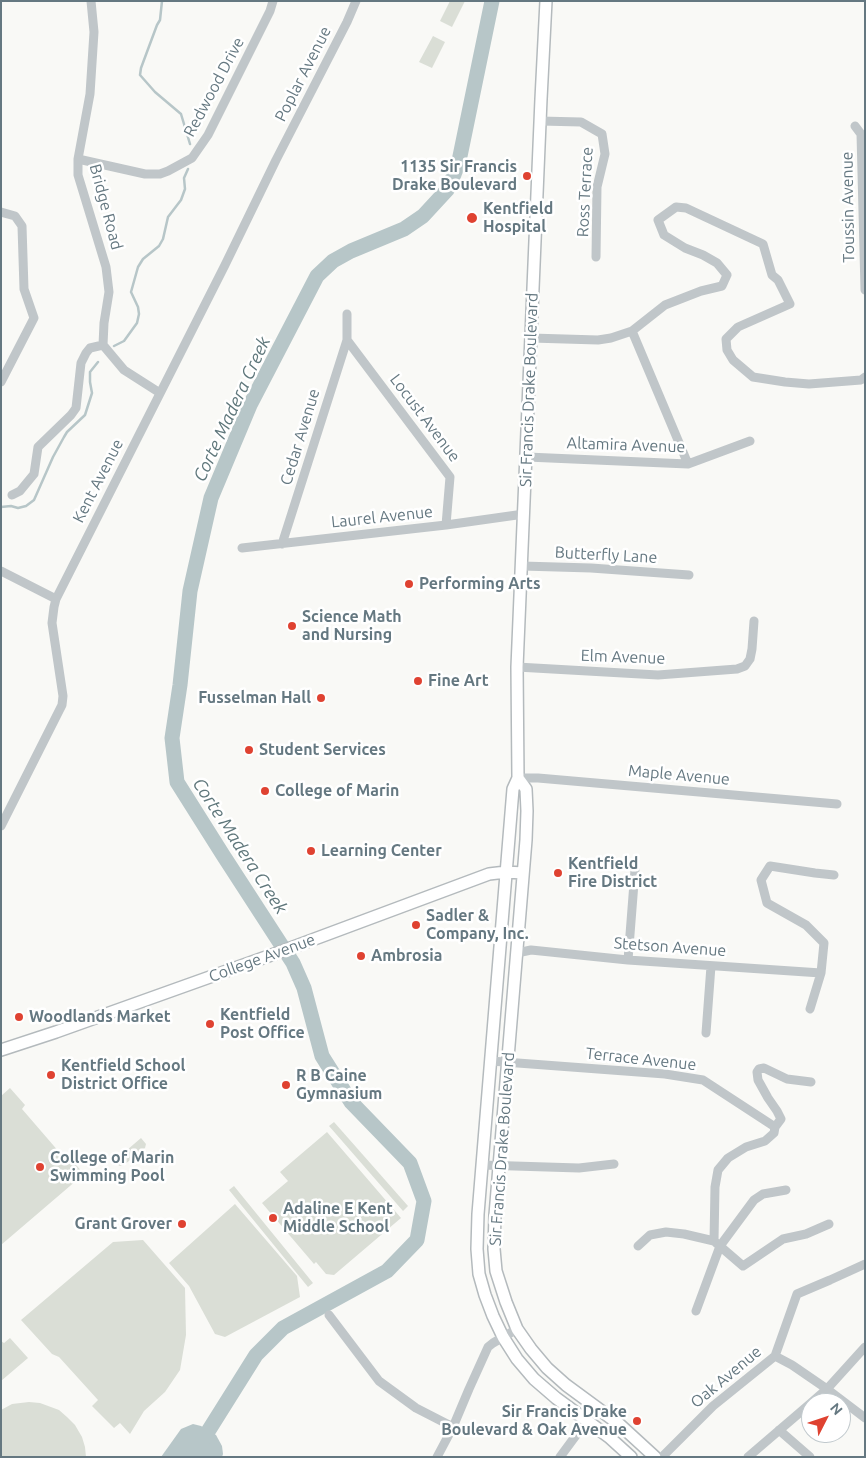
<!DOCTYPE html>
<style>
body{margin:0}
#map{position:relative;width:866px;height:1458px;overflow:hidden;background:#f9f9f6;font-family:Ubuntu,sans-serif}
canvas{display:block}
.frame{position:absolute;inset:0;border:2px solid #657881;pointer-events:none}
.north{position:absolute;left:801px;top:1393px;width:50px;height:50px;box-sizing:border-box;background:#fff;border:1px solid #c1c9cd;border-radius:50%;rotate:49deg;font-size:14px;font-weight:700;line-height:20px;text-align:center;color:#657881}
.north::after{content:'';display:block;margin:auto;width:18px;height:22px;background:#df4231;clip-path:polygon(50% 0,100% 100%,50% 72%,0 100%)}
</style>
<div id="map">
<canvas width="866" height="1458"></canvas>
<div class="frame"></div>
<div class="north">N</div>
</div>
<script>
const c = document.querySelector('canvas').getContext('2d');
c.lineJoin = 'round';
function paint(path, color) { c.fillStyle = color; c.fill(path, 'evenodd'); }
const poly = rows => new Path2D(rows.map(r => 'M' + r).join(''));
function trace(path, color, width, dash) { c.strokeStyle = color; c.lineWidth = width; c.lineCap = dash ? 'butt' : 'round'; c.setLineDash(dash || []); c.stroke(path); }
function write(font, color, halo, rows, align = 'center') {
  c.font = font + ' Ubuntu,sans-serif'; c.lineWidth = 5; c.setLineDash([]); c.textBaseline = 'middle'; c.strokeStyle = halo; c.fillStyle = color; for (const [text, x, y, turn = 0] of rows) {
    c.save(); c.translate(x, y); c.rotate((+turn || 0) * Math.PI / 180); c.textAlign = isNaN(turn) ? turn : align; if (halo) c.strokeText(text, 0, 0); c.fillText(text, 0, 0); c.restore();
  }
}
paint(poly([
 [450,1,465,1,452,27,440,21],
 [433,36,445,42,432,68,419,62],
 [10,1088,25,1105,22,1109,66,1160,70,1158,84,1174,1,1245,1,1096],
 [334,1122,408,1206,403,1211,329,1126],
 [327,1132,401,1218,334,1275,326,1274,316,1262,314,1264,262,1203,288,1181,280,1172],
 [141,1138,146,1144,145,1148,124,1165,120,1166,113,1162],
 [234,1186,313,1283,308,1287,229,1190],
 [235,1204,297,1276,300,1297,225,1337,215,1334,189,1286,169,1263],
 [143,1240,185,1288,186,1335,180,1370,165,1392,144,1411,130,1434,120,1423,114,1428,92,1406,98,1400,59,1357,52,1354,21,1320,113,1242],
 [10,1338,28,1358,1,1381,1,1341,4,1343],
 [29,1402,40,1403,59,1410,67,1417,75,1425,82,1437,85,1447,86,1457,1,1457,1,1410,12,1404]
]), '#daded6');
paint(poly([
 [193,1424,201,1426,216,1435,222,1446,223,1454,222,1457,161,1457,181,1429]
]), '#b7c6c8');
trace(poly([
 [162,1,160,20,157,25,141,68,140,75,155,92,181,114,190,144],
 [114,346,124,341,137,323,139,314,138,307,131,292,138,267,143,259,159,246,163,239,168,217,181,200,185,189,184,178,188,169],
 [1,507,11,506,18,508,26,506,34,500,53,457,64,437,67,432,85,415,92,393,90,382,90,372,98,362]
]), '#b7c6c8', 2.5);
trace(poly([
 [192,1457,256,1355,283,1328,387,1271,417,1240,424,1201,410,1163,351,1102,322,1056,304,988,293,963,223,855,177,782,172,738,180,685,190,591,211,498,250,405,317,276,333,261,351,251,404,229,423,216,447,190,453,177,459,161,492,1]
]), '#b7c6c8', 15);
const major = poly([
 [546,1,541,99,517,667,518,778,513,789,478,1214,477,1249,479,1274,485,1295,493,1316,503,1337,517,1359,534,1379,556,1398,609,1437,631,1457],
 [518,778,526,789,527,811,526,840,495,1215,494,1249,496,1271,506,1302,517,1329,531,1349,547,1368,566,1385,619,1424,655,1457],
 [1,1050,56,1032,277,953,489,874,506,872,523,873]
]);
trace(major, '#b4babd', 14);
trace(poly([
 [91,1,94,32,90,94,78,159,78,175,106,267,109,292,104,323,103,345,124,370,160,393],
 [540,121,581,122,602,134,605,154,597,187,596,257],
 [855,126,861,134,865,290],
 [78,159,145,174,160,174,168,171,192,158,208,135,270,11,273,1],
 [1,212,15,216,22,226,24,289,34,318,1,382],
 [632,331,688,464],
 [531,338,598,340,611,338,632,331,665,305,701,291,722,286,727,275,717,263,703,255,685,248,664,235,658,220,676,207,686,208,763,244,772,275,778,280,790,304,738,327,726,339,727,350,733,360,753,377,785,382,809,384,861,380,865,377],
 [347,340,450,477,446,525],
 [527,457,688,464,750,441],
 [12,495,20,491,34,474,38,447,71,415,76,408,81,363,86,353,90,348,103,345],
 [282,544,347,340,347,314],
 [242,548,446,525,524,514],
 [522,566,591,568,689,575],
 [1,571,56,599],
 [517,667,658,675,737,669,745,666,750,659,752,649,754,621],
 [518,778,538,778,837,804],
 [1,826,62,705,63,696,52,623,54,607,56,599,225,265,276,160,347,22,356,1],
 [517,953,531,950,628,960,821,973],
 [628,960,635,870],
 [810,1009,821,973,824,943,806,925,767,903,761,880,770,866,815,873,834,875],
 [706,1033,711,966],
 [491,1061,665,1074,703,1080,775,1127],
 [811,1082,787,1079,764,1068,759,1069,757,1072,758,1080,768,1098,777,1111,781,1119,775,1127,774,1133,765,1141,746,1147,728,1158,718,1170,715,1187,714,1241,743,1266,783,1239,806,1234,829,1224],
 [482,1165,579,1168,614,1164],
 [638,1246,650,1235,666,1232,684,1234,714,1241],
 [696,1311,720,1246,754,1200,763,1194,786,1190],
 [329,1315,379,1381,416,1408,453,1427],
 [775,1356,797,1294,830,1280,865,1264],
 [811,1403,827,1389,865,1347],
 [779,1430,810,1457],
 [437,1457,453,1427,469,1389,488,1347,493,1343,517,1329],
 [560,1457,597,1407],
 [662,1457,713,1406,775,1356,792,1365,827,1389,865,1418],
 [748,1457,811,1403]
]), '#c0c6c9', 9);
trace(major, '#fff', 11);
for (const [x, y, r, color] of [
 [527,176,5,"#df4231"],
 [472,218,6,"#df4231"],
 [409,584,5,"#df4231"],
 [292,626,5,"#df4231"],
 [418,681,5,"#df4231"],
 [321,698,5,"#df4231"],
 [249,750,5,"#df4231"],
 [265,791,5,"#df4231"],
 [311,851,5,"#df4231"],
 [558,873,5,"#df4231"],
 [416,925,5,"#df4231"],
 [361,956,5,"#df4231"],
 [19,1017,5,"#df4231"],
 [210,1024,5,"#df4231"],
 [51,1075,5,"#df4231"],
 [286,1085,5,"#df4231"],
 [40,1167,5,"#df4231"],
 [273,1218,5,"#df4231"],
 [182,1224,5,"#df4231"],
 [637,1421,5,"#df4231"]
]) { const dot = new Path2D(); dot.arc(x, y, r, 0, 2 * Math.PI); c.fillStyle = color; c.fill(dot); trace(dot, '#fff', 2); }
write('16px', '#657881', '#fff', [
 ["Poplar Avenue",303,74,-63],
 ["Redwood Drive",214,87,-62],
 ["Ross Terrace",585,192,-87],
 ["Bridge Road",106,207,75],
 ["Toussin Avenue",848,207,-91],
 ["Sir Francis Drake Boulevard",529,390,-88],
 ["Locust Avenue",425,418,53],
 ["Cedar Avenue",300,437,-73],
 ["Altamira Avenue",626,445,2],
 ["Kent Avenue",98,481,-63],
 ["Laurel Avenue",382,517,-6],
 ["Butterfly Lane",606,555,3],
 ["Elm Avenue",623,657,2],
 ["Maple Avenue",679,775,5],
 ["Stetson Avenue",670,947,4],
 ["College Avenue",262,958,-20],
 ["Terrace Avenue",641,1059,6],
 ["Sir Francis Drake Boulevard",502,1149,-86],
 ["Oak Avenue",726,1377,-40]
]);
write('bold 16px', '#657881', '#fff', [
 ["1135 Sir Francis",517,167,"right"],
 ["Drake Boulevard",517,185,"right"],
 ["Kentfield",483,209],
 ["Hospital",483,227],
 ["Performing Arts",419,584],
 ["Science Math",302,617],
 ["and Nursing",302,635],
 ["Fine Art",428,681],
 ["Fusselman Hall",311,698,"right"],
 ["Student Services",259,750],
 ["College of Marin",275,791],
 ["Learning Center",321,851],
 ["Kentfield",568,864],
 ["Fire District",568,882],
 ["Sadler &",426,916],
 ["Company, Inc.",426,934],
 ["Ambrosia",371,956],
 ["Kentfield",220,1015],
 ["Post Office",220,1033],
 ["Woodlands Market",29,1017],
 ["Kentfield School",61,1066],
 ["District Office",61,1084],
 ["R B Caine",296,1076],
 ["Gymnasium",296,1094],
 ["College of Marin",50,1158],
 ["Swimming Pool",50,1176],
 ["Adaline E Kent",283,1209],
 ["Middle School",283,1227],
 ["Grant Grover",172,1224,"right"],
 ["Sir Francis Drake",627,1412,"right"],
 ["Boulevard & Oak Avenue",627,1430,"right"]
], 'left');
write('italic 18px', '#5f777b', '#fff', [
 ["Corte Madera Creek",232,409,-65],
 ["Corte Madera Creek",240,846,57]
]);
</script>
